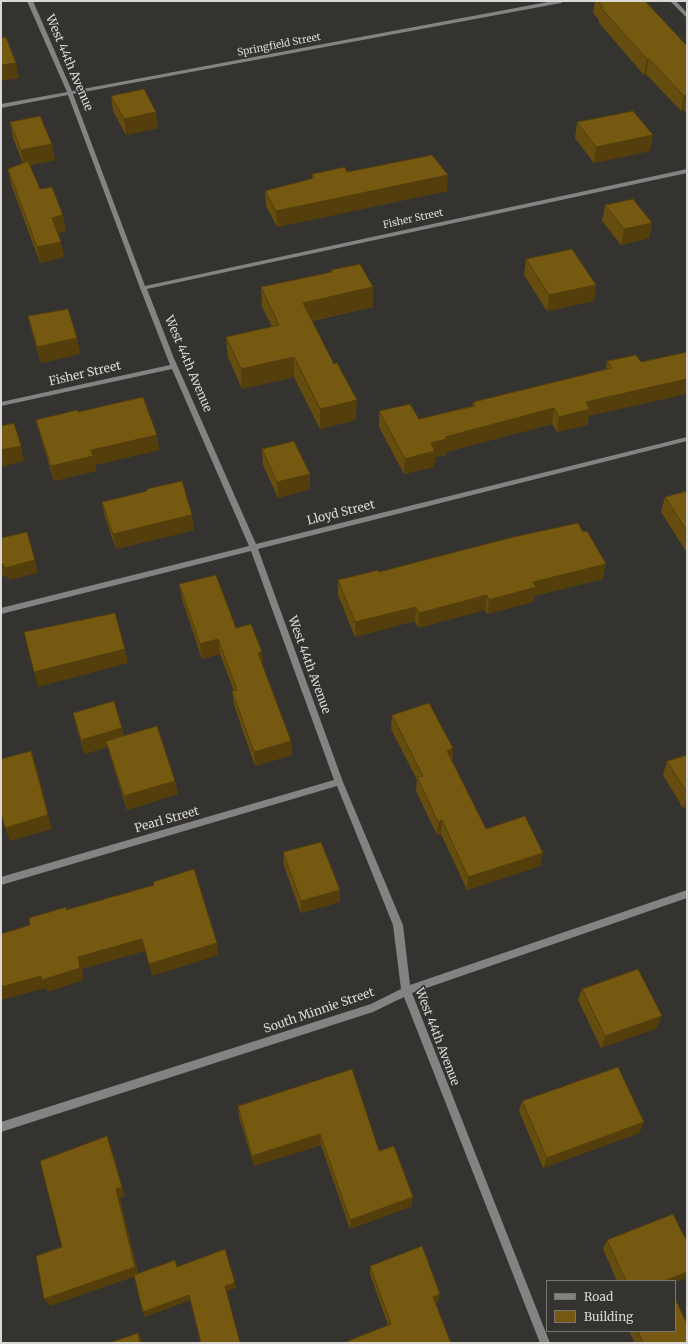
<!DOCTYPE html>
<style>
body{margin:0}
#map{position:relative;width:688px;height:1344px;overflow:hidden;background:#353330;font-family:Merriweather,serif}
canvas{display:block}
.frame{position:absolute;inset:0;border:2px solid #dad9d7;pointer-events:none}
.legend{position:absolute;left:546px;top:1280px;width:130px;height:52px;box-sizing:border-box;background:#353330;border:1px solid #777573;margin:0;padding:5px 7px;list-style:none;font-size:12px;color:#dad9d7}
.legend li{display:flex;align-items:center;gap:8px;height:20px}
.legend b{width:20px;border:1px solid #777573}
</style>
<div id="map">
<canvas width="688" height="1344"></canvas>
<div class="frame"></div>
<ul class="legend">
<li><b style="height:5px;background:#848282"></b>Road</li>
<li><b style="height:11px;background:#765911"></b>Building</li>
</ul>
</div>
<script>
const c = document.querySelector('canvas').getContext('2d');
c.lineJoin = 'round';
const poly = rows => new Path2D(rows.map(r => 'M' + r).join(''));
function paint(path, color) { c.fillStyle = color; c.fill(path, 'evenodd'); }
function trace(path, color, width, dash) { c.strokeStyle = color; c.lineWidth = width; c.lineCap = dash ? 'butt' : 'round'; c.setLineDash(dash || []); c.stroke(path); }
function write(font, color, halo, rows, align = 'center') {
  c.font = font + ' Merriweather,serif'; c.lineWidth = 3.5; c.setLineDash([]); c.textBaseline = 'middle'; c.strokeStyle = halo; c.fillStyle = color; for (const [text, x, y, turn = 0] of rows) {
    c.save(); c.translate(x, y); c.rotate((+turn || 0) * Math.PI / 180); c.textAlign = isNaN(turn) ? turn : align; if (halo) c.strokeText(text, 0, 0); c.fillText(text, 0, 0); c.restore();
  }
}
paint(poly([
 [27,1,33,1,72,91,553,1,564,1,561,3,73,94,145,286,687,169,687,173,147,289,173,356,256,544,687,437,687,441,258,549,343,782,403,925,410,985,687,890,687,898,412,993,550,1343,540,1343,404,997,373,1012,1,1132,1,1122,371,1004,401,989,393,925,337,786,1,885,1,877,334,780,251,551,1,614,1,608,249,546,172,369,1,406,1,402,170,365,140,288,68,95,1,108,1,104,67,92,27,1],
 [670,1,676,1,687,13,687,18,670,1]
]), '#848282');
paint(poly([
 [595,1,645,1,687,46,687,113,684,110,681,111,646,74,644,75,599,23,599,20,593,13],
 [111,96,158,128,126,135,113,111],
 [10,122,52,144,55,160,30,165,40,189,66,231,58,233,64,257,40,263,11,184,8,169,23,163,13,138],
 [577,122,650,151,594,163,575,138],
 [347,172,447,191,277,227,266,206,265,191,312,179,312,174],
 [605,205,652,223,649,238,621,245,602,221],
 [526,259,594,301,547,311,524,275],
 [331,270,373,287,373,307,312,321,356,420,320,429,294,377,242,389,228,357,226,337,272,327,262,307,261,287,331,272],
 [28,316,77,338,80,354,41,363,32,332],
 [636,355,589,416,587,425,557,432,552,424,446,452,446,455,435,457,434,467,404,474,379,427,379,411,419,419,472,406,473,402,606,369,607,361],
 [78,412,157,435,159,450,95,465,96,471,54,481,40,435,36,420],
 [262,449,310,474,310,489,278,498,263,465],
 [687,491,687,553,661,512,665,497],
 [102,502,194,530,116,549,105,517],
 [379,572,603,579,534,596,533,602,487,614,485,610,418,628,415,621,355,637,338,595,338,580],
 [179,584,236,628,262,652,263,667,291,741,292,755,255,766,234,705,232,691,234,691,220,654,202,659,182,599],
 [73,713,122,728,124,736,175,781,178,794,127,810,110,755,108,747,84,754],
 [392,715,453,748,452,761,486,829,540,866,467,890,441,834,437,835,416,791,417,780,391,729],
 [687,755,687,807,683,808,663,775,667,761],
 [283,852,340,890,340,902,301,913,284,866],
 [582,989,657,1028,601,1048,578,1000],
 [522,1101,644,1122,639,1133,543,1168,519,1111],
 [238,1106,379,1151,412,1206,350,1229,321,1145,254,1166,239,1117],
 [607,1240,687,1242,687,1278,675,1282,675,1281,617,1281,603,1249],
 [370,1266,438,1302,388,1325,370,1274],
 [629,1331,675,1331,687,1343,635,1343]
]), '#654d0f');
paint(poly([
 [647,59,649,59,646,74,644,75],
 [16,63,19,78,1,81,1,65],
 [687,95,684,110,681,111,684,96],
 [156,112,158,128,126,135,124,119],
 [653,135,650,151,594,163,596,147],
 [52,144,55,160,24,166,21,150],
 [448,175,447,191,277,227,276,211],
 [63,215,66,231,55,234,52,218],
 [652,223,649,238,621,245,624,229],
 [61,242,64,257,40,263,37,247],
 [596,285,594,301,547,311,549,295],
 [373,287,373,307,303,322,303,303],
 [77,338,80,354,41,363,37,347],
 [294,357,294,377,242,389,241,369],
 [687,379,687,394,589,416,587,425,557,432,559,417,586,402],
 [357,400,356,420,320,429,320,409],
 [554,408,552,424,446,452,446,455,435,457,434,467,404,474,405,459,431,443,445,437],
 [157,435,159,450,95,465,96,471,54,481,51,466,91,450],
 [21,446,24,461,1,467,1,450],
 [310,474,310,489,278,498,277,482],
 [192,515,194,530,116,549,113,534],
 [35,560,38,573,8,580,7,576,1,577,1,564],
 [606,564,603,579,534,596,533,602,487,614,489,600,533,582],
 [487,595,485,610,418,628,419,613],
 [416,607,415,621,355,637,355,622],
 [218,639,220,654,202,659,200,644],
 [125,649,128,663,38,687,34,672],
 [262,652,263,667,258,653],
 [122,728,125,742,106,741,108,747,84,754,81,740],
 [291,741,292,755,255,766,254,752],
 [453,748,452,762,447,751],
 [31,751,36,765,52,829,10,841,5,828],
 [175,781,178,794,127,810,124,796],
 [687,796,687,807,683,808],
 [442,820,441,834,437,835,438,822],
 [543,853,540,866,467,890,468,877],
 [340,890,340,902,301,913,301,901],
 [142,939,145,951,82,969,84,980,47,992,46,988,1,1000,1,987,78,957],
 [217,943,219,955,152,976,149,964],
 [662,1016,657,1028,601,1048,605,1036],
 [644,1122,639,1133,543,1168,547,1158],
 [320,1134,321,1145,254,1166,252,1156],
 [107,1136,111,1146,125,1196,120,1198,139,1275,50,1306,44,1299,116,1189],
 [413,1197,412,1206,350,1229,350,1220],
 [687,1272,687,1278,675,1282,675,1281,666,1281,667,1280],
 [235,1283,236,1288,226,1292,225,1286],
 [440,1294,438,1302,432,1305,433,1297],
 [189,1295,191,1300,145,1317,143,1312],
 [138,1333,143,1343,140,1343]
]), '#533e0c');
const building = poly([
 [598,1,645,1,687,46,687,95,684,96,649,59,647,59,601,8,603,7,598,1],
 [6,37,16,63,1,65,1,38,6,37],
 [144,89,156,112,124,119,111,96,144,89],
 [633,111,653,135,596,147,577,122,633,111],
 [40,116,52,144,21,150,10,122,40,116],
 [432,155,448,175,276,211,265,191,314,178,312,174,345,167,347,172,432,155],
 [28,161,40,189,52,187,63,215,52,218,61,242,37,247,8,169,28,161],
 [633,199,652,223,624,229,605,205,633,199],
 [572,249,596,285,549,295,526,259,572,249],
 [360,264,373,287,303,303,334,364,337,363,357,400,320,409,294,357,241,369,226,337,279,325,261,287,332,272,331,270,360,264],
 [68,309,77,338,37,347,28,316,68,309],
 [687,352,687,379,586,402,590,409,559,417,554,408,445,437,447,439,431,443,435,451,405,459,379,411,410,404,419,419,475,406,473,402,612,368,607,361,636,355,641,362,687,352],
 [143,397,157,435,91,450,93,456,51,466,36,420,77,410,78,412,143,397],
 [14,423,21,446,1,450,1,426,14,423],
 [294,441,310,474,277,482,262,449,294,441],
 [182,481,192,515,113,534,102,502,147,491,147,489,182,481],
 [687,491,687,531,665,497,687,491],
 [578,523,583,532,587,531,606,564,533,582,536,587,489,600,487,595,419,613,416,607,355,622,338,580,378,570,379,572,509,538,578,523],
 [27,532,35,560,5,568,3,564,1,564,1,538,27,532],
 [216,575,236,628,251,624,262,652,258,653,291,741,254,752,232,691,237,690,218,639,200,644,179,584,216,575],
 [115,613,125,649,34,672,24,632,115,613],
 [114,701,122,728,81,740,73,713,114,701],
 [429,703,453,748,447,751,486,829,525,816,543,853,468,877,442,820,438,822,417,777,423,776,392,715,429,703],
 [157,726,175,781,124,796,106,741,157,726],
 [31,751,48,815,5,828,1,812,1,759,31,751],
 [687,755,687,793,667,761,687,755],
 [321,842,340,890,301,901,283,852,321,842],
 [194,869,217,943,149,964,142,939,78,957,80,968,42,980,41,976,1,987,1,934,30,925,29,918,66,907,66,910,154,885,153,882,194,869],
 [638,969,662,1016,605,1036,582,989,638,969],
 [618,1067,644,1122,547,1158,522,1101,618,1067],
 [352,1069,379,1151,394,1146,413,1197,350,1220,320,1134,252,1156,238,1106,352,1069],
 [107,1136,122,1187,116,1189,135,1267,44,1299,36,1256,62,1247,40,1161,107,1136],
 [673,1214,687,1242,687,1272,667,1280,667,1281,626,1281,607,1240,673,1214],
 [422,1246,440,1294,433,1297,451,1343,343,1343,391,1324,370,1266,422,1246],
 [225,1249,235,1283,225,1286,240,1343,201,1343,189,1295,143,1312,134,1275,175,1260,177,1267,225,1249],
 [675,1298,687,1324,687,1343,643,1343,638,1331,675,1331,675,1298],
 [138,1333,140,1343,109,1343,138,1333]
]);
paint(building, '#765911');
trace(building, '#533e0c', 1);
write('10px', '#dad9d7', '#353330', [
 ["Springfield Street",279,45,-11],
 ["Fisher Street",413,219,-12]
]);
write('12px', '#dad9d7', '#353330', [
 ["West 44th Avenue",69,63,67],
 ["West 44th Avenue",188,364,67],
 ["Fisher Street",85,374,-13],
 ["Lloyd Street",341,513,-14],
 ["West 44th Avenue",309,665,70],
 ["Pearl Street",167,820,-16],
 ["South Minnie Street",319,1011,-19],
 ["West 44th Avenue",437,1037,69]
]);
</script>
